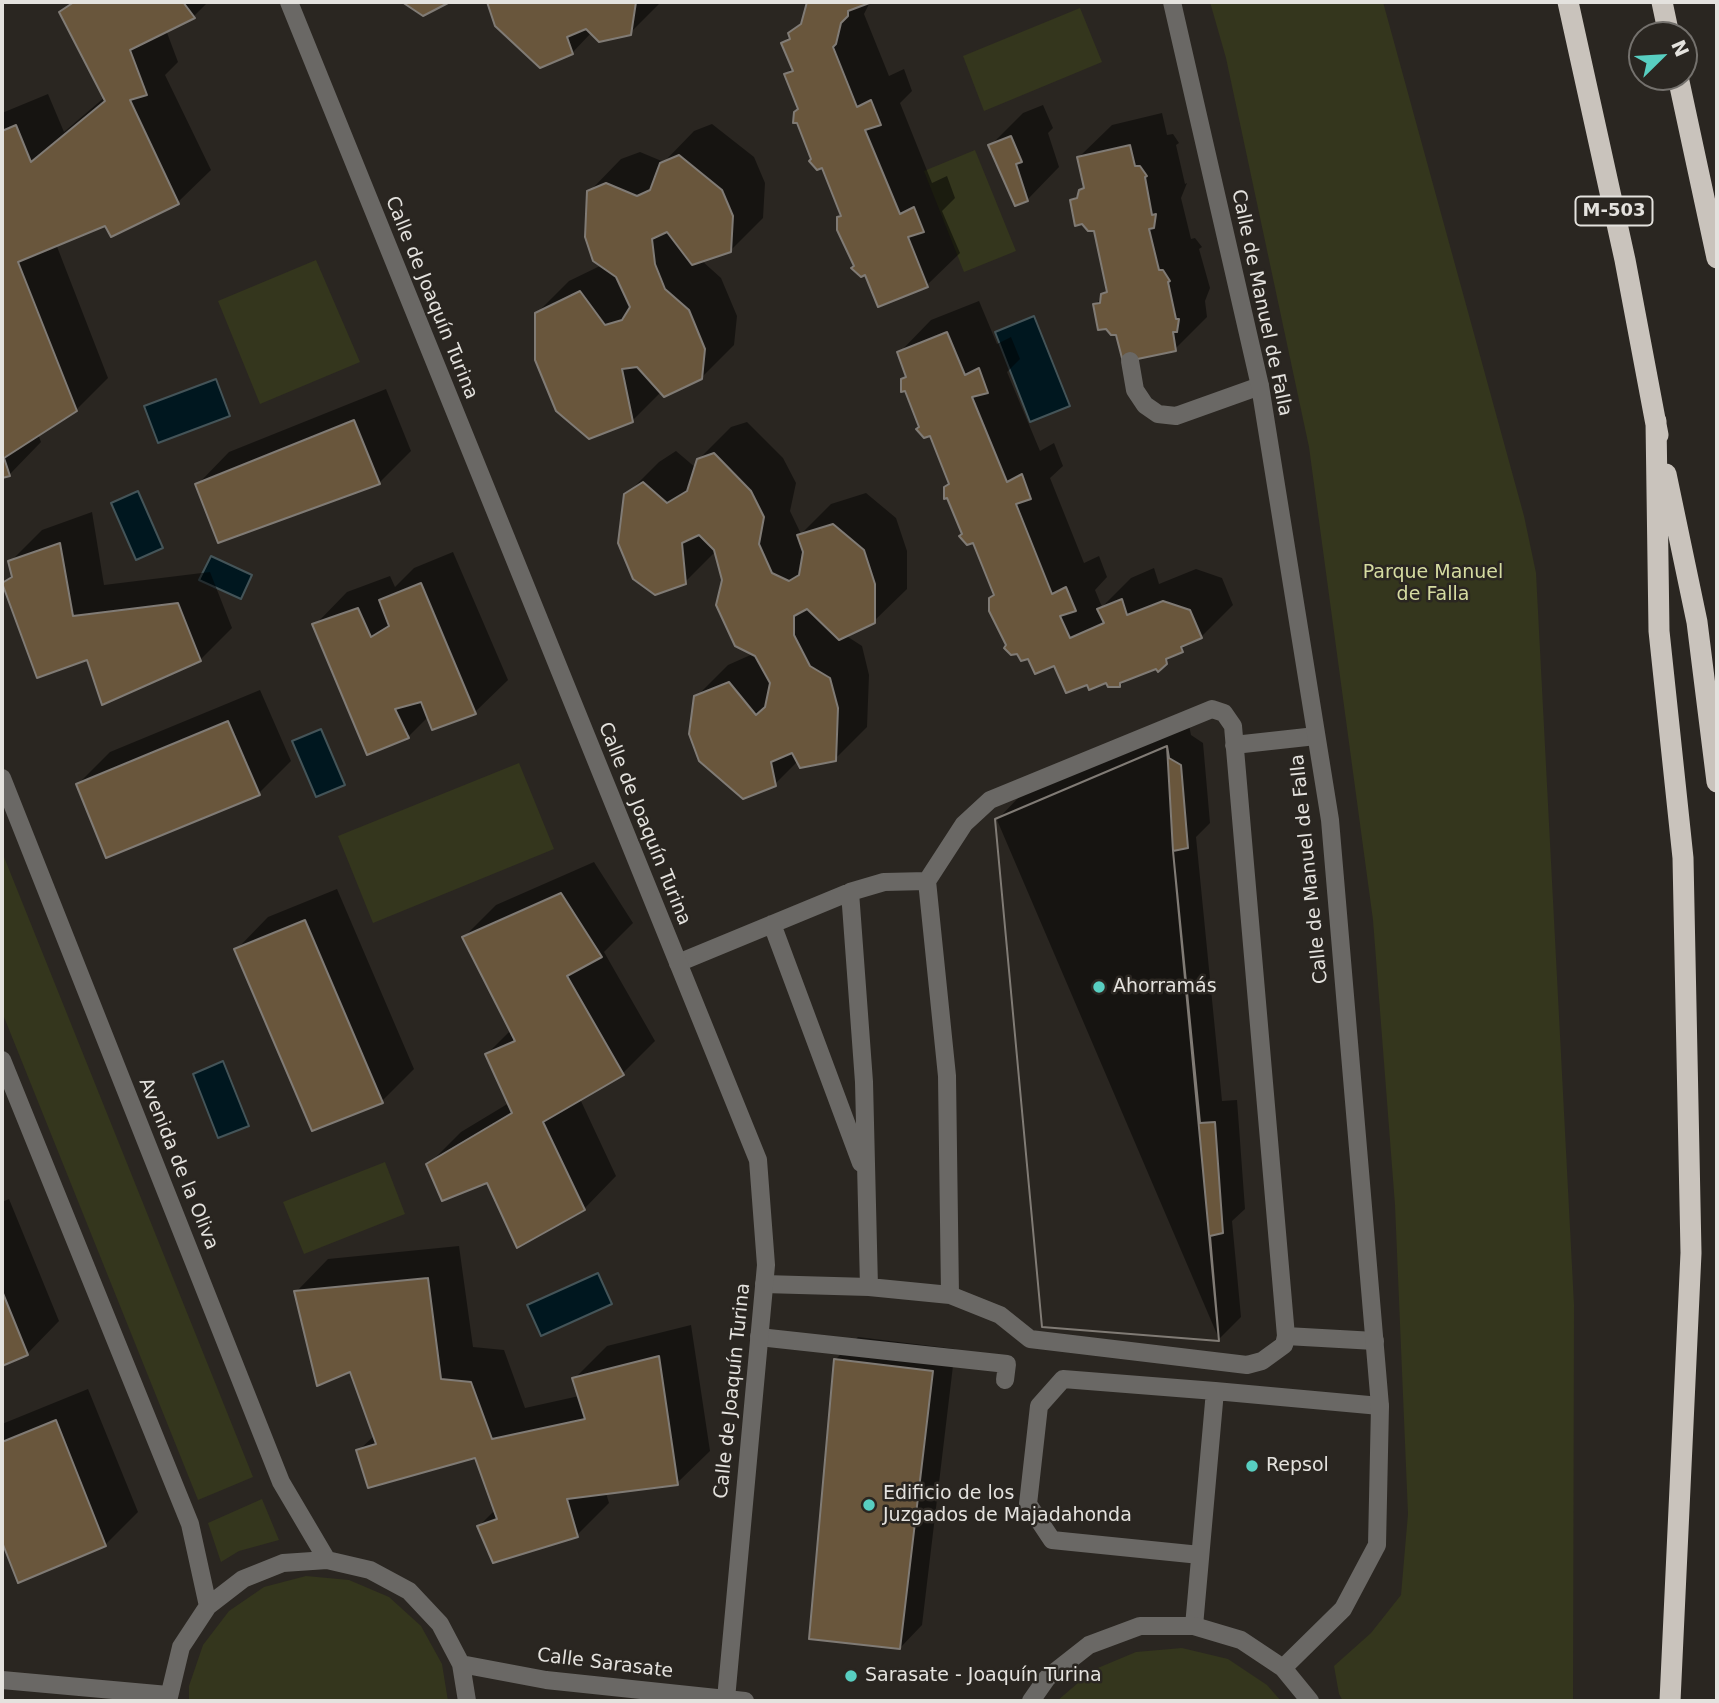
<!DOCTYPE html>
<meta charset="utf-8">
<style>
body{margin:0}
#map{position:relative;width:1719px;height:1703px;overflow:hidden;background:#2a2621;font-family:"DejaVu Sans",sans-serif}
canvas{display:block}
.frame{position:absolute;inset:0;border:4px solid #e4e2de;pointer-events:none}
.north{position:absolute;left:1628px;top:21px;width:70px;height:70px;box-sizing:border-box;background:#2a2621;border:2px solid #74716d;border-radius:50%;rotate:66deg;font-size:19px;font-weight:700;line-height:28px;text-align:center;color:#e4e2de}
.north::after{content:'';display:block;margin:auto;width:24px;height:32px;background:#58cec1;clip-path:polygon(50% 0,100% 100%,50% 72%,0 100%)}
</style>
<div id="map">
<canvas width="1719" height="1703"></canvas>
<div class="frame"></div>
<div class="north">N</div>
</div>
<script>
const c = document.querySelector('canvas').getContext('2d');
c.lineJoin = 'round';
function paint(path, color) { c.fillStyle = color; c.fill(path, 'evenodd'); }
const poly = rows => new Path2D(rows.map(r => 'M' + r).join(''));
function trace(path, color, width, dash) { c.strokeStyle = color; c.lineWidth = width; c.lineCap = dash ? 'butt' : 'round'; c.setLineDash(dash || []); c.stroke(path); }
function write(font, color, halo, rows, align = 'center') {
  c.font = font + ' "DejaVu Sans",sans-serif'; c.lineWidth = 5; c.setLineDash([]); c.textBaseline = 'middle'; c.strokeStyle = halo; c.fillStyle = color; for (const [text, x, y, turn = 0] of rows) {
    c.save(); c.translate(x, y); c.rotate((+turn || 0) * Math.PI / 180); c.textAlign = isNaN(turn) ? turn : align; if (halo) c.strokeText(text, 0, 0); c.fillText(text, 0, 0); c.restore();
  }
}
paint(poly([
 [1210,2,1383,2,1524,516,1536,573,1574,1305,1573,1701,1343,1701,1339,1694,1334,1666,1371,1633,1401,1595,1408,1514,1395,1205,1373,920,1309,447,1226,58],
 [1080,8,1102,62,984,111,963,56],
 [975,150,1016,251,964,272,924,171],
 [316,260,360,362,260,404,218,301],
 [519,763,554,849,373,923,338,836],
 [2,852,253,1477,198,1500,2,1012],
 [385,1162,405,1214,304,1254,283,1202],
 [262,1499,279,1540,239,1551,221,1562,208,1523],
 [306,1576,349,1580,389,1597,421,1626,442,1664,448,1701,189,1701,189,1686,203,1645,229,1611,264,1587],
 [1182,1648,1228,1659,1267,1685,1281,1701,1057,1701,1093,1670,1136,1652]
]), '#34361d');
const water = poly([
 [1034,316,1070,406,1030,422,995,332,1034,316],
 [216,379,230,416,158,443,144,406,216,379],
 [138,491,163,548,136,560,111,503,138,491],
 [211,556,252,575,241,599,199,580,211,556],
 [321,729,345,785,316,797,292,741,321,729],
 [223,1061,249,1126,218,1138,193,1074,223,1061],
 [598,1273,612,1304,541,1336,527,1305,598,1273]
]);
paint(water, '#00171f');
trace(water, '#445458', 2);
paint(poly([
 [71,2,208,2,194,16,166,30,178,62,165,75,211,170,178,202,112,234,106,224,56,244,108,378,76,410,38,434,41,442,9,475,2,476,2,113,48,94,64,132,105,97,61,12],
 [489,2,661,2,630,33,592,32,572,53,496,25],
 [810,2,870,2,864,14,889,76,904,69,912,91,900,103,932,183,947,176,955,198,942,211,960,253,927,285,853,267,855,264,838,218,842,214,786,74,793,67,783,43,805,19],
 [1043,105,1053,128,1048,133,1059,167,1027,200,991,145,1023,113],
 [1162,113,1167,135,1173,134,1179,143,1176,145,1185,184,1187,183,1181,198,1191,239,1195,238,1202,247,1199,249,1210,288,1205,301,1207,317,1175,349,1095,305,1108,290,1095,229,1072,201,1085,186,1079,157,1112,125],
 [712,124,754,157,765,183,763,218,730,251,701,260,721,278,737,316,734,345,701,378,661,392,632,421,537,313,569,281,602,265,589,192,621,159,640,152,664,162,694,131],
 [979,301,997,344,1011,337,1020,359,1007,372,1040,451,1054,443,1063,466,1050,478,1084,563,1099,556,1107,577,1095,590,1102,607,1131,578,1154,568,1159,584,1196,569,1222,578,1233,605,1201,637,1175,653,1158,670,1157,667,1127,679,1121,685,1109,685,1107,681,1087,683,1055,663,1018,652,1008,644,995,594,974,541,963,533,951,482,931,433,918,428,921,425,903,379,907,375,899,353,931,320],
 [386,389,411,451,379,483,197,485,229,452],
 [747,422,783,458,796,483,790,511,801,534,831,504,866,493,896,518,907,551,907,589,874,621,845,635,862,646,869,675,867,727,835,759,798,761,775,784,696,697,728,665,755,653,724,580,716,551,685,582,626,495,659,462,676,451,696,468,699,459,731,427],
 [92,512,104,585,210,572,232,628,200,660,88,657,38,676,2,585,13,574,10,562,42,530],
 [453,552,508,680,475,712,433,727,429,716,408,737,315,625,347,592,390,576,395,587,414,568],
 [260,690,291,761,259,793,78,784,110,752],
 [1189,725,1191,735,1203,743,1210,823,1196,837,1222,1101,1237,1100,1245,1209,1232,1221,1241,1317,1219,1339,997,820,1019,797],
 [594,862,633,923,604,952,655,1041,623,1073,580,1099,616,1176,584,1209,428,1165,461,1132,509,1103,487,1054,511,1030,464,937,496,905],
 [337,889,414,1069,382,1101,236,950,268,917],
 [9,1199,59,1321,27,1354,2,1365,2,1202],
 [459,1246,473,1347,504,1350,525,1408,579,1396,574,1379,607,1346,691,1325,710,1451,677,1483,606,1493,609,1503,577,1535,479,1526,496,1509,476,1456,358,1451,375,1435,351,1370,296,1292,328,1259],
 [858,1337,955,1349,922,1625,900,1648,835,1360],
 [88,1389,138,1512,105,1545,19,1581,2,1537,2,1424]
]), '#0007');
const building = poly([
 [74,2,183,2,195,18,130,50,147,95,130,100,179,204,111,237,105,226,18,262,77,411,4,458,10,476,2,478,2,131,16,125,31,162,105,101,59,12,74,2],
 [402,2,450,2,423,16,402,2],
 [487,2,636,2,631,35,599,42,586,29,567,37,573,54,540,68,495,26,487,2],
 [807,2,872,2,848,11,848,16,841,23,836,44,833,47,857,107,871,100,881,125,865,130,900,214,914,207,924,232,908,237,928,287,878,307,865,275,861,277,851,268,854,266,837,230,837,217,841,216,822,168,817,170,809,161,811,159,797,123,793,123,794,112,798,109,784,74,793,71,781,43,790,39,788,33,801,24,807,2],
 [1011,136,1022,162,1016,164,1028,201,1015,206,988,145,1011,136],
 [1130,145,1135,166,1140,166,1147,176,1145,177,1152,215,1156,214,1154,228,1149,229,1159,270,1163,270,1170,281,1168,282,1176,319,1179,319,1177,332,1173,332,1176,351,1123,362,1116,335,1111,335,1106,329,1098,330,1093,304,1100,303,1101,294,1107,292,1094,231,1088,231,1082,224,1075,226,1070,200,1077,198,1079,190,1084,188,1077,157,1130,145],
 [679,155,722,190,733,216,731,252,692,265,667,232,652,239,655,264,665,289,689,310,705,349,702,379,664,397,637,367,622,369,633,422,589,439,556,411,535,360,535,313,580,291,605,325,622,320,630,307,616,277,593,261,585,237,587,191,606,183,637,196,650,190,660,163,679,155],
 [947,332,965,375,979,368,988,393,972,397,1007,482,1022,474,1031,499,1016,504,1052,594,1066,587,1076,611,1060,616,1070,638,1104,623,1097,609,1122,599,1127,615,1163,601,1190,610,1202,638,1181,647,1183,652,1166,659,1167,664,1158,672,1156,669,1120,683,1120,687,1108,687,1106,683,1089,690,1087,685,1066,693,1054,666,1035,674,1028,659,1021,661,1017,654,1011,655,1004,648,1006,645,989,611,989,598,994,595,973,543,967,545,959,536,962,534,947,498,944,499,944,487,949,484,930,436,924,438,916,429,919,427,905,391,901,392,901,379,906,377,897,352,947,332],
 [354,420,380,484,218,543,195,484,354,420],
 [714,453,751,491,764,517,759,544,772,573,789,581,799,575,803,552,797,535,833,524,864,550,875,584,875,623,839,640,807,609,794,616,794,635,810,666,830,678,838,708,836,761,800,768,792,753,771,762,776,786,743,799,699,761,689,734,694,696,729,682,756,715,765,707,770,683,755,656,735,646,716,605,722,580,714,550,699,535,682,543,686,584,655,595,633,579,618,543,624,494,643,482,667,503,687,491,697,459,714,453],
 [60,543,73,616,178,603,201,661,102,705,87,660,37,678,2,583,12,577,8,561,60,543],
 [421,583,476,714,432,730,421,702,395,709,409,738,367,755,312,624,358,608,371,637,389,626,379,600,421,583],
 [228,721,260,795,106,858,76,784,228,721],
 [1167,746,1169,758,1181,765,1188,848,1173,851,1200,1123,1215,1122,1223,1233,1210,1236,1219,1341,1042,1327,995,819,1167,746],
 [1167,746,1173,851,1219,1341,1042,1327,995,819,1167,746],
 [561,893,602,957,567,976,624,1075,543,1122,585,1210,517,1248,487,1183,442,1201,426,1164,512,1113,485,1054,515,1041,462,937,561,893],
 [305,920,383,1103,312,1131,234,949,305,920],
 [428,1278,441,1379,471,1382,492,1439,585,1419,572,1378,659,1356,678,1485,567,1499,578,1537,493,1563,477,1526,497,1519,475,1458,368,1488,356,1450,376,1444,350,1372,317,1386,294,1291,428,1278],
 [2,1291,28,1355,2,1366,2,1291],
 [834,1359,933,1371,900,1649,809,1639,834,1359],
 [56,1420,106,1546,18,1583,2,1542,2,1442,56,1420]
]);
paint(building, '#69563c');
trace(building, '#807b75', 2);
trace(poly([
 [1130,361,1135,390,1145,405,1158,414,1176,416,1260,386],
 [1234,745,1316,736],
 [850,892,864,1082,869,1287],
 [772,924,861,1163],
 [678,963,850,892,884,882,927,881],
 [764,1284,869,1287,950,1295,1000,1315,1030,1339,1247,1365,1262,1361,1284,1345,1286,1336,1233,726,1224,713,1212,709,990,800,964,824,927,881,947,1076,950,1295],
 [1286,1336,1375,1341],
 [759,1337,1007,1364,1005,1380],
 [1200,1555,1052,1540,1028,1504,1039,1406,1063,1379,1215,1391],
 [1194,1626,1215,1391,1380,1406]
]), '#6a6865', 18);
trace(poly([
 [289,2,758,1160,766,1265,726,1699],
 [1172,2,1260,386,1330,820,1380,1406,1377,1545,1343,1609,1283,1668],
 [2,778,281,1482,327,1560],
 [2,1060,190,1524,208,1606],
 [461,1664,546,1680,745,1701],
 [2,1680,168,1695],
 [168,1701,181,1647,208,1606,243,1579,283,1563,327,1560,370,1570,409,1591,440,1624,461,1664,467,1701],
 [1031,1701,1047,1678,1089,1645,1140,1626,1194,1626,1241,1640,1283,1668,1310,1701]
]), '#6a6865', 18);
trace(poly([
 [1568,2,1625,260,1658,435],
 [1662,2,1669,35],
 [1678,77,1717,258],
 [1656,421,1659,631,1683,858,1691,1253,1670,1701],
 [1666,474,1697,622,1717,782]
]), '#c9c3bc', 21);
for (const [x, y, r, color] of [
 [1099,987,7,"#58cec1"],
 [1252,1466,7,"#58cec1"],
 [869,1505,7,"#58cec1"],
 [851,1676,7,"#58cec1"]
]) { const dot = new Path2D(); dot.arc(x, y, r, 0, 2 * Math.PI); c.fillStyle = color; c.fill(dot); trace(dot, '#2a2621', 2.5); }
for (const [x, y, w] of [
 [1614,211,77]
]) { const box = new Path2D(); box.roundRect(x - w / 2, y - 14.5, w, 29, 5); c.fillStyle = '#2a2621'; c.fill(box); trace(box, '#e4e2de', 2); }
write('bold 18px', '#e4e2de', null, [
 ["M-503",1614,211]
]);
write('19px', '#e4e2de', '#2a2621', [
 ["Calle de Joaquín Turina",431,298,68],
 ["Calle de Manuel de Falla",1261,303,78],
 ["Calle de Joaquín Turina",644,824,68],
 ["Calle de Manuel de Falla",1310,869,-96],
 ["Avenida de la Oliva",178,1164,68],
 ["Calle de Joaquín Turina",733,1391,-84],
 ["Calle Sarasate",605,1664,7]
]);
write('19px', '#d5dba1', '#2a2621', [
 ["Parque Manuel",1433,573],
 ["de Falla",1433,595]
]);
write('19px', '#e4e2de', '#2a2621', [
 ["Ahorramás",1113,987],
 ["Repsol",1266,1466],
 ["Edificio de los",883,1494],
 ["Juzgados de Majadahonda",883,1516],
 ["Sarasate - Joaquín Turina",865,1676]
], 'left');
</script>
